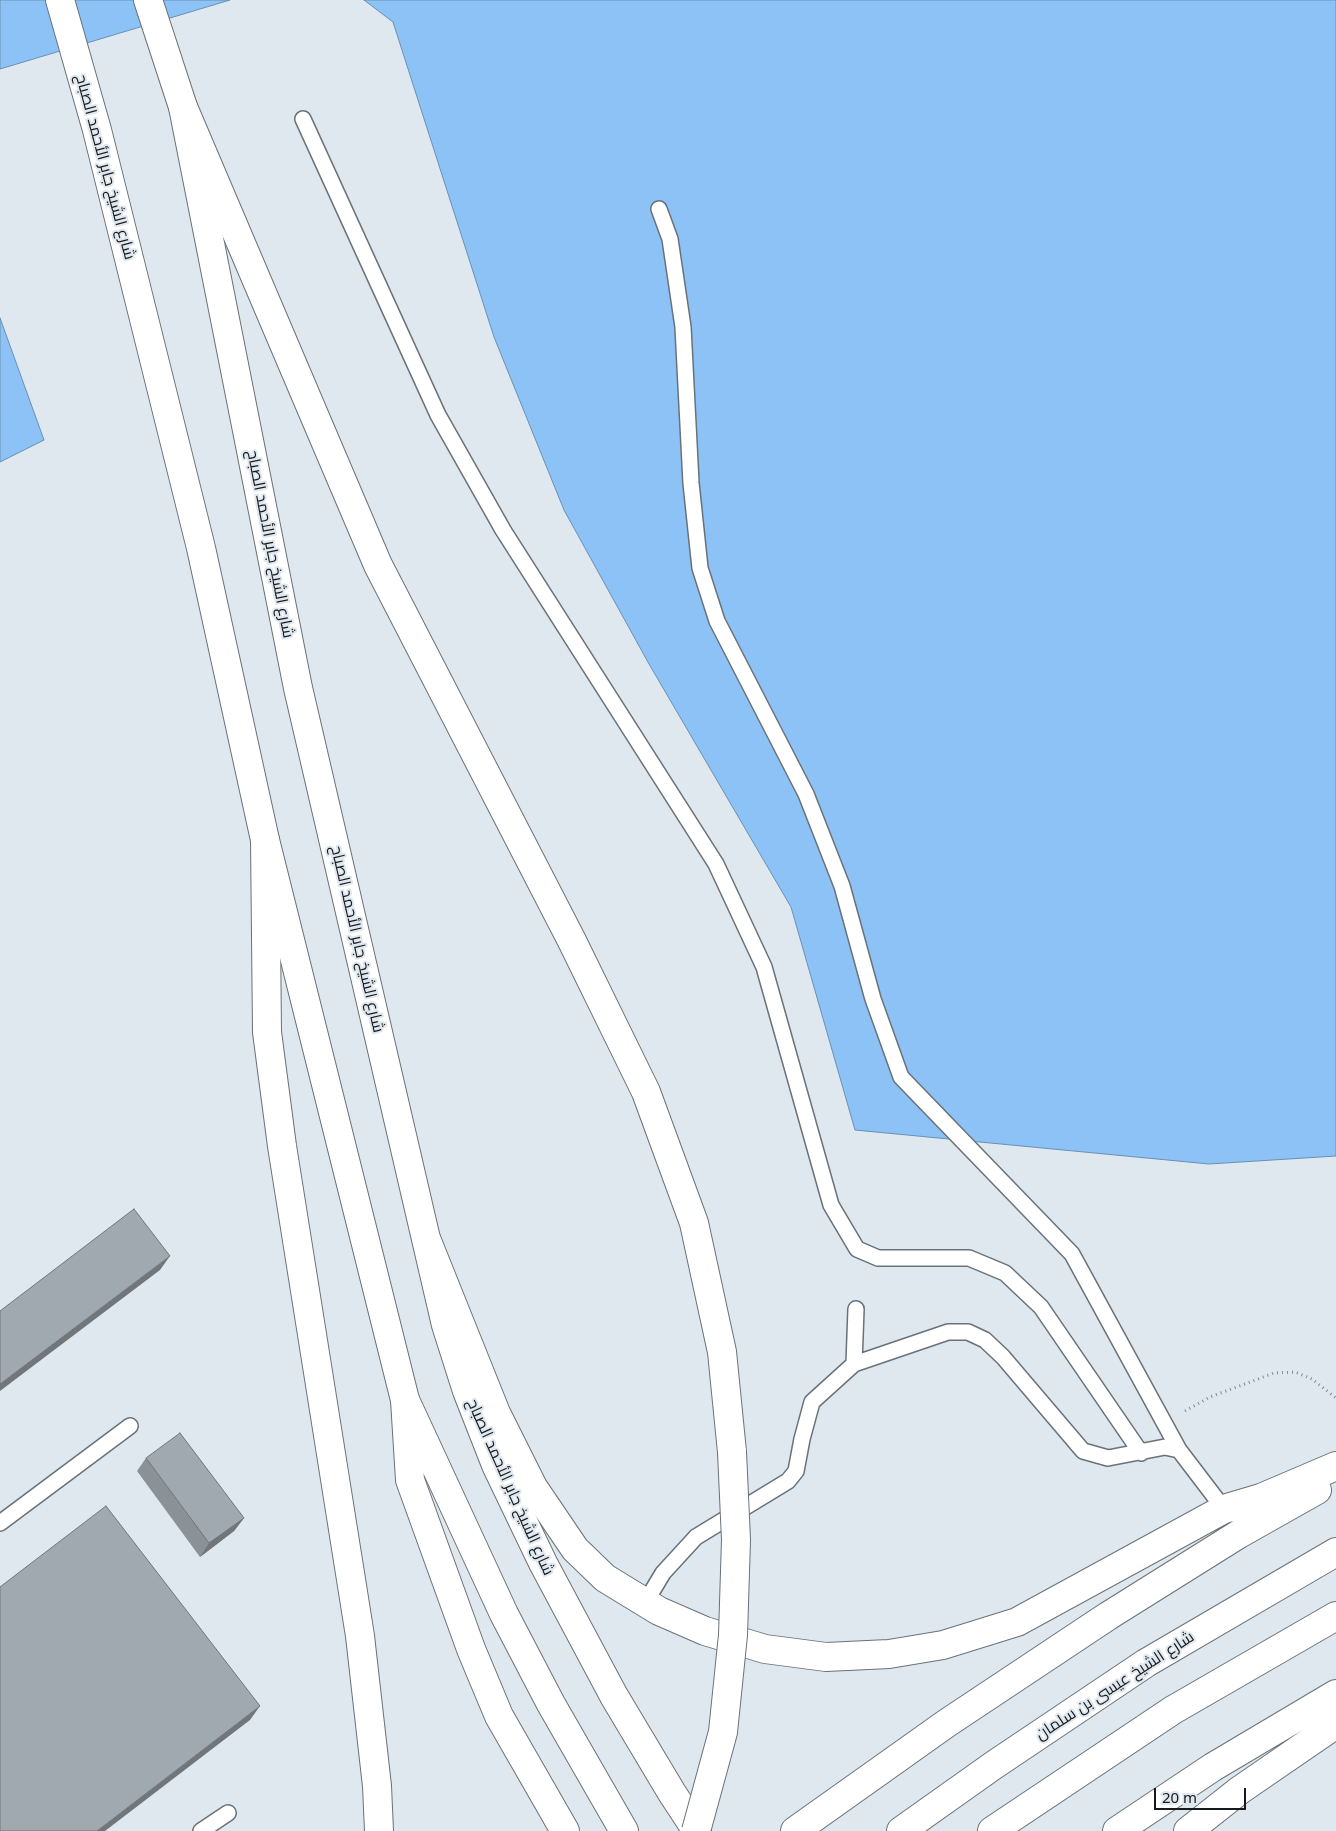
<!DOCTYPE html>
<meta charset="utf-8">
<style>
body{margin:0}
#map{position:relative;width:1336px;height:1831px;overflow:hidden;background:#dfe7ef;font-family:"Noto Sans",sans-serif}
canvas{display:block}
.scale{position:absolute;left:1154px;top:1788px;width:92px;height:22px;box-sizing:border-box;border:2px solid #171a1d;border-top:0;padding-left:6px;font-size:15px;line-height:18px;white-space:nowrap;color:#171a1d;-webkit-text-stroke:4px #dfe7ef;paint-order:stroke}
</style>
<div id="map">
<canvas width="1336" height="1831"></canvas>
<div class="scale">20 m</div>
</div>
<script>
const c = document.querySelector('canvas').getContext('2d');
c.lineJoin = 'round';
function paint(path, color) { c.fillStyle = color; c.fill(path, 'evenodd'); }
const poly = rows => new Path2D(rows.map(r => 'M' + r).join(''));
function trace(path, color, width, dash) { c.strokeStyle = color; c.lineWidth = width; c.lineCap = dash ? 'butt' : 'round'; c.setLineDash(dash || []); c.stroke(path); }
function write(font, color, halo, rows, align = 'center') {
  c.font = font + ' "Noto Sans",Cairo,sans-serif'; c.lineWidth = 4; c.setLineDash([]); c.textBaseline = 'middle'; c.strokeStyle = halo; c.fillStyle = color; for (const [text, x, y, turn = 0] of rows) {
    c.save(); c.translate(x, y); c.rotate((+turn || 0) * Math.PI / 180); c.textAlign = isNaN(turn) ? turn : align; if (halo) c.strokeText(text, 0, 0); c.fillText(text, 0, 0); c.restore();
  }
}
const water = poly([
 [0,0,230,0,0,69,0,0],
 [364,0,1336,0,1336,1156,1209,1164,855,1130,791,907,649,664,564,510,494,337,393,22,364,0],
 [0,318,44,440,0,462,0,318]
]);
paint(water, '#8cc2f5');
trace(water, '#6990b4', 1);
const service = poly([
 [303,119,438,415,503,530,716,864,764,967,831,1205,857,1249,878,1258,969,1258,1005,1273,1041,1307,1141,1453],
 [659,209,670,239,683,327,691,483,700,568,717,621,806,794,842,886,873,999,901,1077,1072,1254,1179,1450,1224,1509],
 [854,1364,856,1309],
 [0,1523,130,1426],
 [645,1603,663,1573,696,1537,788,1481,796,1471,802,1439,812,1402,854,1364,948,1332,968,1332,985,1340,1003,1357,1083,1451,1108,1458,1165,1447,1179,1450],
 [201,1831,228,1813]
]);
const primary = poly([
 [60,0,97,130,201,548,265,840,405,1400,410,1480,471,1649,499,1716,565,1831],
 [148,0,183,107,298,688,446,1325,467,1391,496,1465,543,1563,614,1696,672,1793,697,1831]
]);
const motorway = poly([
 [183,107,378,565,572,941,646,1092,694,1223,722,1352,732,1452],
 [265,840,267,1032,282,1146,360,1636,377,1786,379,1831],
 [427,1241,496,1413,533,1487,575,1549,605,1578,659,1611,705,1631,765,1649,826,1657,889,1654,943,1645,1017,1622,1224,1509,1261,1498,1336,1466],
 [405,1400,504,1614,551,1704,624,1831],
 [795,1831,947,1723,1108,1616,1239,1534,1317,1490],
 [901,1831,994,1765,1146,1663,1336,1552],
 [992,1831,1173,1710,1336,1616],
 [1117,1831,1213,1767,1336,1694],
 [1188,1831,1240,1790,1336,1724]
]);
trace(service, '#6a7279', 18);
trace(primary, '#6a7279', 30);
trace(motorway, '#6a7279', 30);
trace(poly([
 [1185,1411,1210,1397,1274,1373,1295,1372,1312,1379,1336,1398]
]), '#83898e', 3, [1, 4]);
trace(service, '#fff', 15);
trace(primary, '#fff', 28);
trace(motorway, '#fff', 28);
const motorwayBridge = poly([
 [696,1831,723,1732,733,1635,736,1540,732,1452]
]);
trace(motorwayBridge, '#6a7279', 30, []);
trace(motorwayBridge, '#fff', 28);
paint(poly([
 [146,1458,244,1518,234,1531,200,1557,137,1471]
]), '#8a9197');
paint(poly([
 [170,1256,160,1270,0,1391,0,1384],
 [244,1518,234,1531,200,1557,209,1543],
 [260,1706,250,1720,105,1831,97,1831]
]), '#71767b');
const building = poly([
 [134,1209,170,1256,0,1384,0,1311,134,1209],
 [180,1433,244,1518,209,1543,146,1458,180,1433],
 [106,1506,260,1706,97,1831,0,1831,0,1587,106,1506]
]);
paint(building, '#a1a9b0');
trace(building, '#71767b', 1);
write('16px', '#171a1d', '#dfe7ef', [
 ["شارع الشيخ جابر الأحمد الصباح",105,167,75],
 ["شارع الشيخ جابر الأحمد الصباح",270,544,79],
 ["شارع الشيخ جابر الأحمد الصباح",357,939,77],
 ["شارع الشيخ جابر الأحمد الصباح",510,1487,66],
 ["شارع الشيخ عيسى بن سلمان",1115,1686,-33]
]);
</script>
